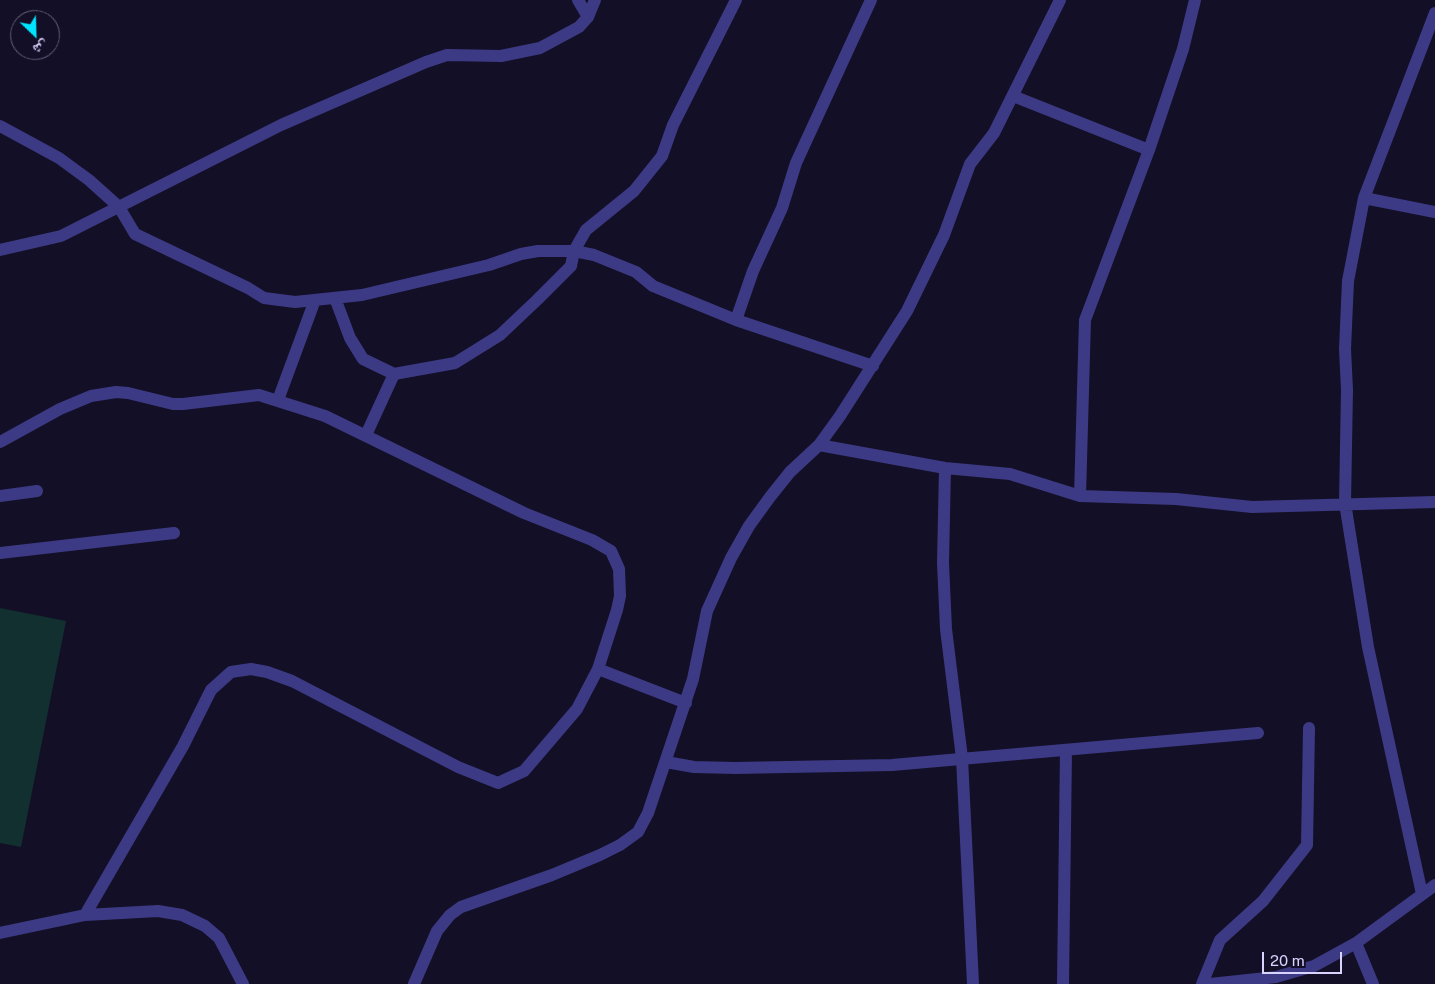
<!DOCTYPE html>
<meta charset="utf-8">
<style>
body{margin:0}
#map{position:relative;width:1435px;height:984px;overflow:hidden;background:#130f26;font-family:"Public Sans","Noto Naskh Arabic",sans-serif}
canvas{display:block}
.north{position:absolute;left:10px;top:10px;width:50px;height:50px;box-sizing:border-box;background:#130f26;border:1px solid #625e7d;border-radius:50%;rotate:156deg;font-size:14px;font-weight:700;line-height:20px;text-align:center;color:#d9d4ff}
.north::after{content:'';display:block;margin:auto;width:18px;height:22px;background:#00e5ff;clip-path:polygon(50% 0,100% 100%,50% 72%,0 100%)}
.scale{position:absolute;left:1262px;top:952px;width:80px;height:22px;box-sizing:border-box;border:2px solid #d9d4ff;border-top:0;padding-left:6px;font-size:15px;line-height:18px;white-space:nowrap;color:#d9d4ff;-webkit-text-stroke:4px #130f26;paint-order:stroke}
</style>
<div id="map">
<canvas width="1435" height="984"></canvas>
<div class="north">ش</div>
<div class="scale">20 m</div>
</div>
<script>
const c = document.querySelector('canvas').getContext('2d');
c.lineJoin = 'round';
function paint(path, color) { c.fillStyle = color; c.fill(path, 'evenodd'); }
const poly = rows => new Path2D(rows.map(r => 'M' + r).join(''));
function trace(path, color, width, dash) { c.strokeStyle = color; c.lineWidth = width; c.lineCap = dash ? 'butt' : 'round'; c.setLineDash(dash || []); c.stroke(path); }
paint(poly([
 [0,608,66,621,21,847,0,843]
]), '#12302f');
trace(poly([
 [0,496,37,491],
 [0,553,174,533]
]), '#3d3a85', 12);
trace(poly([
 [578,0,588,17],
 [1013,96,1149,150],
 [0,126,59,158,89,180,119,207,135,234,248,288,264,298,295,302,362,295,489,265,521,254,538,251,574,251,586,230,634,191,662,156,673,125,736,0],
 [1364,198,1435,212],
 [0,250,61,236,281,125,426,62,447,55,501,56,540,48,579,27,588,17,595,0],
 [335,298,350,338,363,359,394,374,455,363,500,335,537,300,571,266,574,251,594,255,636,272,653,286,736,320,873,366],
 [736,320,753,271,782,208,796,163,871,0],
 [278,400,315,300],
 [366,435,394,374],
 [0,442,60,409,91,396,116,392,128,393,173,404,183,404,259,395,325,416,524,513,592,540,611,551,619,569,620,596,617,610,598,669,577,709,524,771,498,783,458,767,292,681,267,672,251,669,231,672,211,690,183,746,85,915],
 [819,445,945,468,1010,474,1080,496,1176,499,1252,507,1435,502],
 [945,468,943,563,946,629,962,758,973,984],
 [1080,496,1085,320,1149,150,1183,49,1195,0],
 [598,669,686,703],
 [666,762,694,767,735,768,892,765,1258,733],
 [1422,894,1368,647,1345,503,1347,390,1345,349,1348,281,1364,198,1435,13],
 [0,933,85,915,158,911,182,915,205,926,219,938,243,984],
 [1356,943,1373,984],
 [414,984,437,931,450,915,461,907,552,875,600,855,620,845,638,832,648,813,693,679,707,611,731,558,749,526,770,497,790,472,819,445,840,416,907,311,944,235,970,164,994,133,1060,0],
 [1063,984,1066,750],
 [1202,984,1220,940,1263,901,1307,845,1309,728],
 [1210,984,1276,977,1314,966,1356,943,1435,885]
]), '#3d3a85', 12);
</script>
